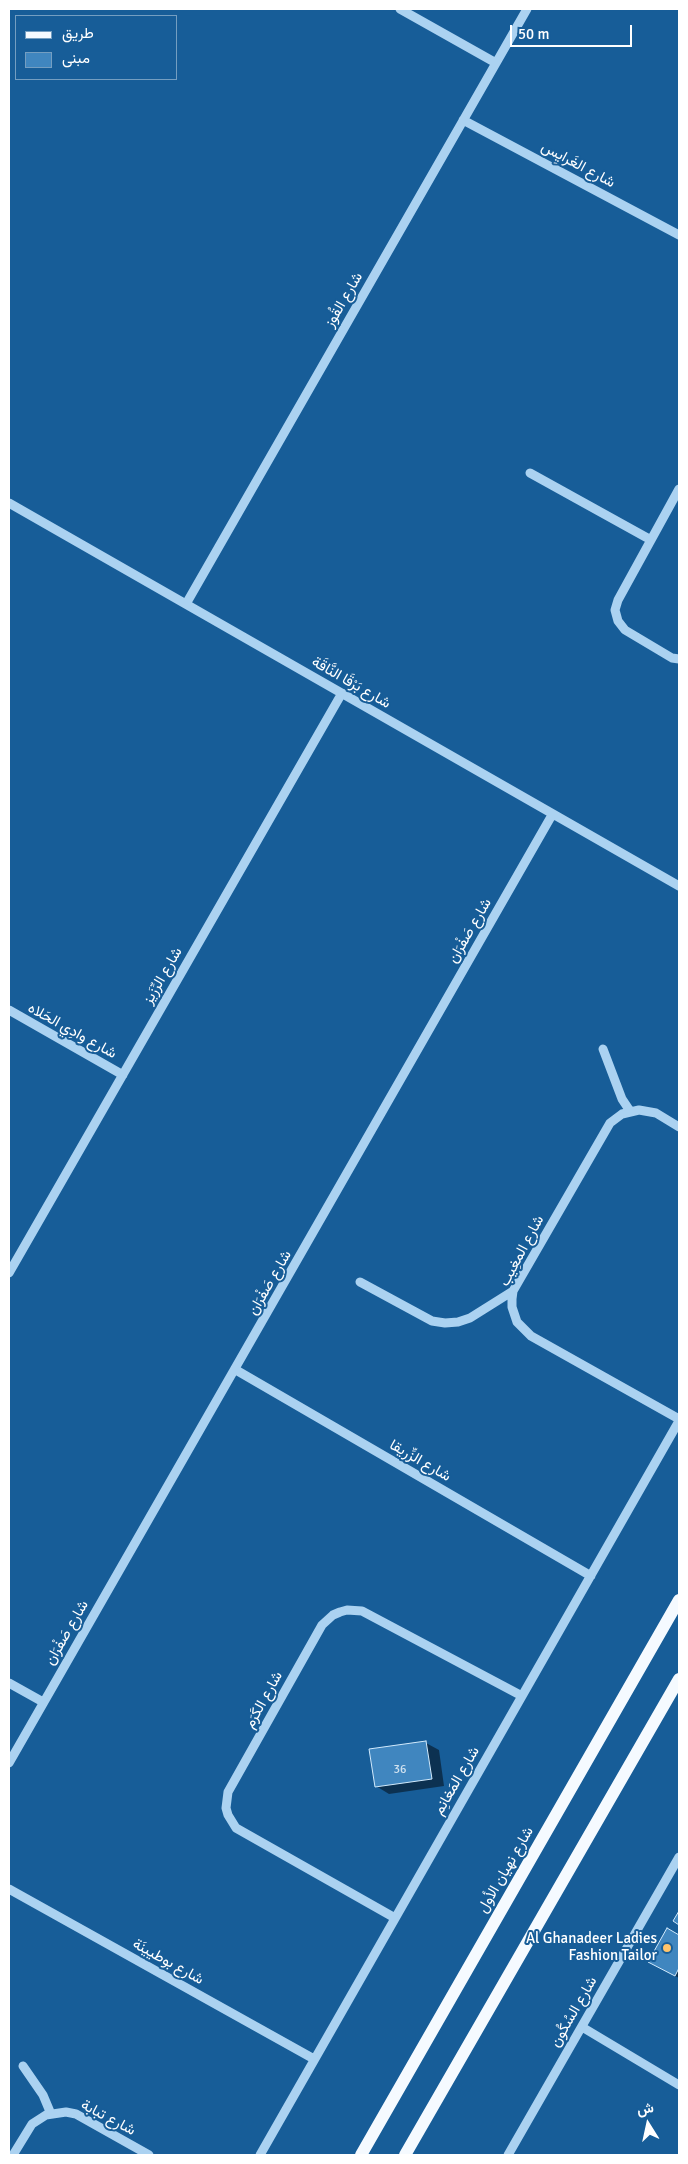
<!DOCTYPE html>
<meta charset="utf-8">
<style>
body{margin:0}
#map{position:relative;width:688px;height:2164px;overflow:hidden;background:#175d98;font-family:Signika,Vazirmatn,sans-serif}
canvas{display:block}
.frame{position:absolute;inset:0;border:10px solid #fff;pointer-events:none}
.legend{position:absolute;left:15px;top:15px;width:162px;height:65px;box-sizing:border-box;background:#175d98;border:1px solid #749ec1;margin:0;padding:6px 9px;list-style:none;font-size:15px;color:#fff}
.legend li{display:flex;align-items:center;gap:10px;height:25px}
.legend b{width:25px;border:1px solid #749ec1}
.north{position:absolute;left:623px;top:2099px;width:50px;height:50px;-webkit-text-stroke:4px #175d98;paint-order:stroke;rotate:350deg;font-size:14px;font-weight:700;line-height:20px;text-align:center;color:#fff}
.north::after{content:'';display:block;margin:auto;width:18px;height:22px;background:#fff;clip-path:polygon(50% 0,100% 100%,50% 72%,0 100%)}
.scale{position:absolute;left:510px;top:25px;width:122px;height:22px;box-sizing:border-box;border:2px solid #fff;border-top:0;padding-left:6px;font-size:15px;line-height:18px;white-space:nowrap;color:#fff;-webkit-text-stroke:4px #175d98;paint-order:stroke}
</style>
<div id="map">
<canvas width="688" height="2164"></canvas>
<div class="frame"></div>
<ul class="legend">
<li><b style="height:6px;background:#f5faff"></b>طريق</li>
<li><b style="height:14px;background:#4086bf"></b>مبنى</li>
</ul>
<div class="north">ش</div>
<div class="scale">50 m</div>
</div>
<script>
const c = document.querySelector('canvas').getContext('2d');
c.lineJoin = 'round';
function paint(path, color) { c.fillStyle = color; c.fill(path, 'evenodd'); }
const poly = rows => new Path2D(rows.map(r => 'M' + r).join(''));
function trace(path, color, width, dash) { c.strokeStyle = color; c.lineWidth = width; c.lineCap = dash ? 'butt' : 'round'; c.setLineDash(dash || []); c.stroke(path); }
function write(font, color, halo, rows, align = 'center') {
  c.font = font + ' Signika,Vazirmatn,sans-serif'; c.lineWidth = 4; c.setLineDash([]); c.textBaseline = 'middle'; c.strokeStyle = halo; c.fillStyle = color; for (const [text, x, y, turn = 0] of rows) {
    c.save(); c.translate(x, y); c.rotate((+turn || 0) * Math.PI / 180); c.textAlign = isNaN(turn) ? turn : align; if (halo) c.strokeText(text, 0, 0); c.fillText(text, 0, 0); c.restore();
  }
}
paint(poly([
 [426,1743,439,1750,444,1786,389,1794,376,1786],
 [667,1930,679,1936,679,1978,650,1962]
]), '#0007');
const building = poly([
 [426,1741,432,1779,375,1787,369,1749,426,1741],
 [679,1911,679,1925,673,1921,679,1911],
 [667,1928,679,1935,679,1968,675,1976,648,1962,667,1928]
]);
paint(building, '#4086bf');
trace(building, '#d2eafc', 1);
trace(poly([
 [400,9,496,63],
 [463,120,679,235],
 [530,473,651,540],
 [679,489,618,600,615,610,618,621,625,630,672,658,679,659],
 [9,503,679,886],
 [186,604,527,9],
 [9,1010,123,1075],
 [603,1049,622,1099,630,1111],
 [679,1127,656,1113,639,1110,622,1114,610,1123,513,1291,512,1299,512,1307,517,1322,531,1336,679,1419],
 [9,1273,342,693],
 [360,1282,432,1321,445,1323,458,1322,470,1318,513,1291],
 [236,1370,591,1576],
 [9,1683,43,1702],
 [9,1763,552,815],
 [9,1889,314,2059],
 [395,1918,236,1828,228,1815,226,1808,228,1792,322,1625,333,1615,340,1612,347,1610,362,1611,522,1696],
 [582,2027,679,2085],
 [23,2066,43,2095,51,2114],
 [13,2155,32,2124,46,2115,66,2112,76,2114,149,2155],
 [260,2155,679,1421],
 [508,2155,679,1857]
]), '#abd2f1', 9);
trace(poly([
 [361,2155,679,1600],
 [405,2155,679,1679]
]), '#f5faff', 12);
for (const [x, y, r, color] of [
 [667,1948,5,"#ffc46b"]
]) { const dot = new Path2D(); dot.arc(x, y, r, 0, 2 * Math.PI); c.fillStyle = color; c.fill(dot); trace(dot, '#175d98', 2); }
write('12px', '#cfe1ef', null, [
 ["36",400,1770]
]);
write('15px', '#fff', '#175d98', [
 ["شارع الغَرايِس",578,165,28],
 ["شارع القُوز",344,300,-60],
 ["شارع بَرْقَا النَّاقَة",351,683,30],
 ["شارع صَفْرَان",470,931,-60],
 ["شارع الرِّزَيز",163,976,-60],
 ["شارع وادِي الحَلاه",72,1031,29],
 ["شارع المغِيب",522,1251,-62],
 ["شارع صَفْرَان",270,1283,-60],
 ["شارع الزِّريقا",420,1461,30],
 ["شارع صَفْرَان",67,1633,-60],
 ["شارع الكَرَم",264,1700,-61],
 ["شارع المَغانِم",457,1781,-60],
 ["شارع نهيان الأول",506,1870,-60],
 ["شارع بوطيينَة",168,1962,29],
 ["شارع السُكُون",574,2012,-60],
 ["شارع تبابة",108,2118,28]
]);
write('15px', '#fff', '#175d98', [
 ["Al Ghanadeer Ladies",657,1939],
 ["Fashion Tailor",657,1956]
], 'right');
</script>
